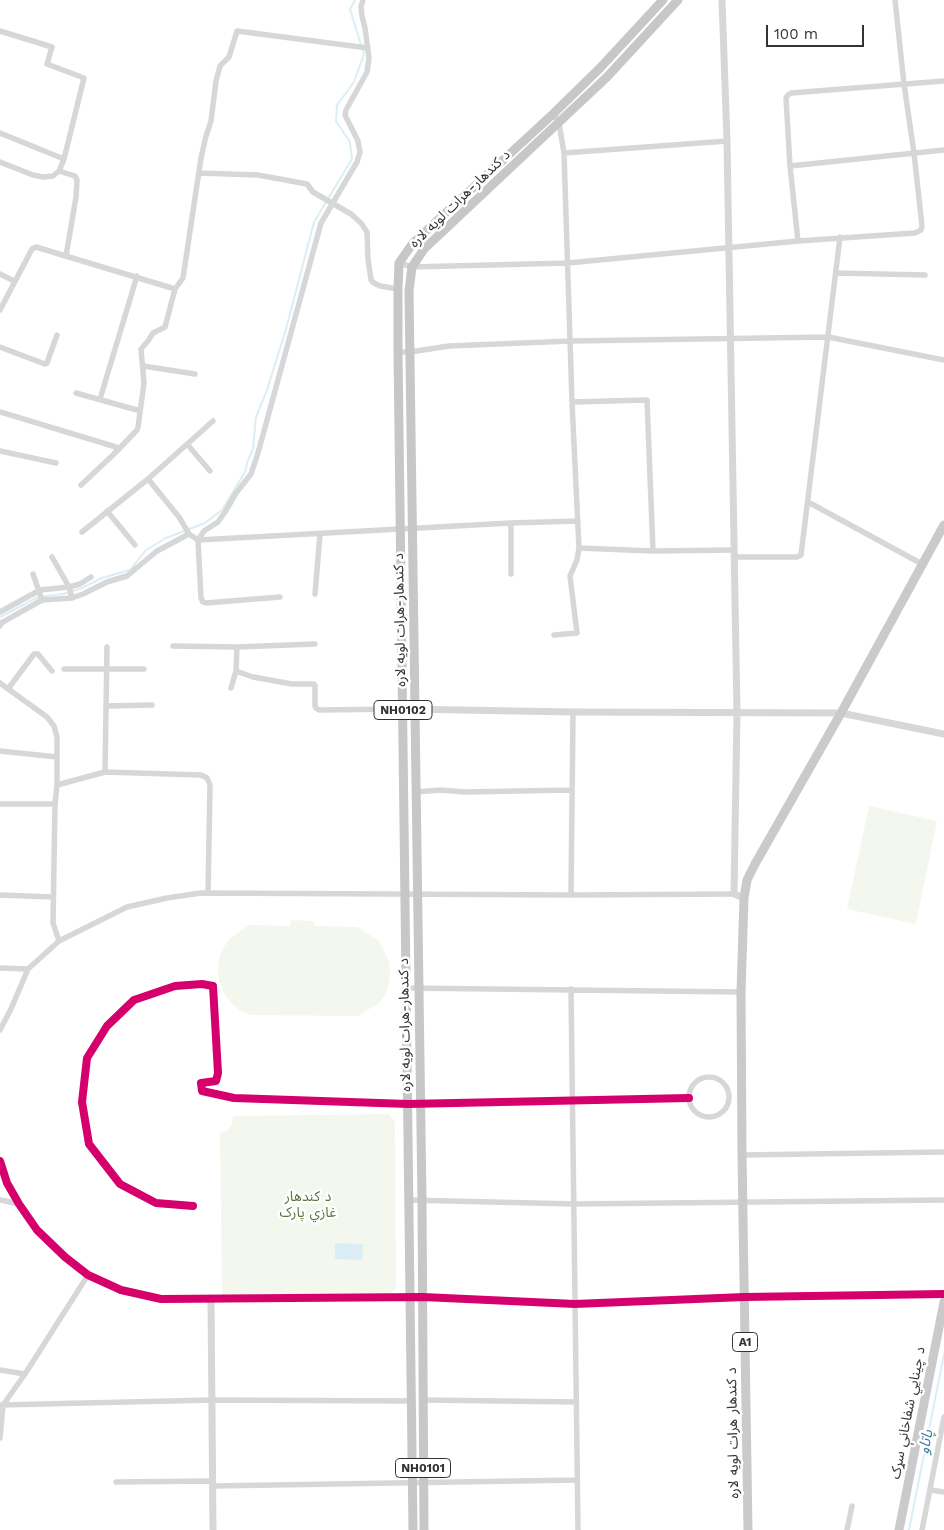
<!DOCTYPE html>
<meta charset="utf-8">
<style>
body{margin:0}
#map{position:relative;width:944px;height:1530px;overflow:hidden;background:#fff;font-family:"Work Sans",sans-serif}
canvas{display:block}
.scale{position:absolute;left:766px;top:25px;width:98px;height:22px;box-sizing:border-box;border:2px solid #333;border-top:0;padding-left:6px;font-size:15px;line-height:18px;white-space:nowrap;color:#333;-webkit-text-stroke:4px #fff;paint-order:stroke}
</style>
<div id="map">
<canvas width="944" height="1530"></canvas>
<div class="scale">100 m</div>
</div>
<script>
const c = document.querySelector('canvas').getContext('2d');
c.lineJoin = 'round';
function paint(path, color) { c.fillStyle = color; c.fill(path, 'evenodd'); }
const poly = rows => new Path2D(rows.map(r => 'M' + r).join(''));
function trace(path, color, width, dash) { c.strokeStyle = color; c.lineWidth = width; c.lineCap = dash ? 'butt' : 'round'; c.setLineDash(dash || []); c.stroke(path); }
function write(font, color, halo, rows, align = 'center') {
  c.font = font + ' "Work Sans","Noto Sans Arabic",sans-serif'; c.lineWidth = 5; c.setLineDash([]); c.textBaseline = 'middle'; c.strokeStyle = halo; c.fillStyle = color; for (const [text, x, y, turn = 0] of rows) {
    c.save(); c.translate(x, y); c.rotate((+turn || 0) * Math.PI / 180); c.textAlign = isNaN(turn) ? turn : align; if (halo) c.strokeText(text, 0, 0); c.fillText(text, 0, 0); c.restore();
  }
}
paint(poly([
 [869,806,937,821,916,924,847,909],
 [291,920,314,921,314,926,357,927,378,940,389,961,390,972,389,983,386,994,379,1003,358,1016,249,1015,239,1010,230,1002,224,993,219,981,218,970,219,959,223,948,230,939,249,925,290,926],
 [388,1114,395,1121,396,1288,390,1294,224,1297,222,1295,220,1133,227,1131,232,1125,233,1116]
]), '#f4f7ee');
paint(poly([
 [335,1243,363,1244,362,1260,335,1259]
]), '#dbeef5');
trace(poly([
 [355,0,350,9,361,45],
 [0,617,38,597,63,594,82,588,102,578,130,570,146,550,166,538,205,523,222,510,245,472,248,460,253,449,256,417,267,390,286,329,314,222,352,159,350,142,336,121,337,105,354,82,364,54,363,49],
 [909,1530,944,1354]
]), '#dbeef5', 2);
trace(poly([
 [0,31,52,47,47,64,84,78,64,159,59,171,53,176,44,177,33,175,0,162],
 [553,114,559,123,564,153,572,402,579,548,653,551,734,550],
 [0,133,64,159],
 [564,153,727,141],
 [790,166,944,150],
 [59,171,75,176,77,180,76,197,66,256],
 [199,173,258,175,307,184,313,192,351,214,361,223,367,232,368,259,371,280,374,283,380,286,398,289],
 [798,241,790,166,786,98,788,95,791,93,944,81],
 [399,263,412,267,568,263,798,241,915,233,921,230,922,226,914,153,904,84,895,0],
 [836,273,925,275],
 [0,274,14,281],
 [0,310,32,249,36,247,175,289],
 [0,347,45,364,47,363,57,335],
 [398,352,410,352,449,346,571,341,828,337,944,360],
 [143,366,195,374],
 [76,393,137,410],
 [100,399,137,276],
 [572,402,647,400,653,551],
 [0,412,116,447,117,450,114,454,81,485],
 [187,444,210,471],
 [0,451,56,463],
 [116,452,137,430,138,427,144,383,141,349,148,341,153,333,165,327,175,289,183,278,201,158,206,136,211,121,216,81,220,66,229,57,237,31,368,48],
 [148,479,179,517,189,534,198,540,511,523,578,521],
 [808,502,922,564],
 [107,511,135,545],
 [511,523,511,574],
 [82,532,148,479,213,421],
 [52,557,69,587,72,598],
 [734,557,797,557,801,555,840,237],
 [33,574,42,600],
 [315,594,320,534],
 [280,597,206,603,203,602,201,598,198,540,204,531,218,522,225,512,236,493,251,474,258,453,321,223,357,162,360,152,358,141,345,115,346,110,367,72,369,58,365,28,362,16,361,6,363,0],
 [0,612,40,590,69,587,80,584,91,577],
 [0,626,1,623,42,600,72,598,83,594,107,582,127,576,157,551,189,534],
 [554,635,577,633,570,576,577,560,579,548],
 [173,646,237,647,315,644],
 [64,669,144,669],
 [236,671,253,677,292,684,314,684,315,686,315,706,316,708,319,710,403,709],
 [0,683,47,717,54,726,57,737,57,785,55,804,53,923,59,941],
 [231,688,236,671,237,647],
 [8,689,34,654,38,654,52,671],
 [106,706,152,705],
 [0,751,57,757],
 [105,772,107,647],
 [57,785,105,772,201,775,207,778,210,785,208,893],
 [416,792,441,790,465,792,572,790],
 [0,804,55,804],
 [0,895,53,897],
 [571,895,573,712],
 [0,968,28,969],
 [406,988,741,992],
 [571,989,578,1530],
 [0,1030,11,1009,28,969,59,941,127,907,167,898,201,893,571,895,734,894],
 '689 1097a20 20 0 1 1 40 0a20 20 0 1 1-40 0Z',
 [742,1155,944,1152],
 [0,1161,7,1183,19,1204,37,1230,65,1257,88,1275,121,1290,161,1299,423,1297,575,1304,744,1297,944,1294],
 [0,1200,19,1204],
 [408,1200,574,1204,944,1200],
 [193,1206,156,1203,120,1184,89,1144,82,1102,87,1058,107,1026,134,1000,175,986,202,984,213,986,218,1073,216,1081,201,1083,202,1091,234,1098,408,1104,689,1098],
 [0,1370,25,1374],
 [423,1400,576,1402],
 [0,1405,212,1400,411,1401],
 [0,1438,3,1405,25,1374,88,1275],
 [116,1482,213,1481],
 [213,1486,577,1480],
 [930,1490,944,1492],
 [847,1530,852,1506],
 [922,1530,944,1417]
]), '#d7d7d7', 5.5);
trace(poly([
 [722,0,727,141,737,713,734,894,744,898],
 [403,709,573,712,841,713,944,734],
 [211,1299,213,1530]
]), '#d7d7d7', 7);
trace(poly([
 [748,1530,742,1155,741,992,744,898,747,880,755,864,841,713,944,525],
 [899,1530,944,1302]
]), '#cacaca', 9);
trace(poly([
 [413,1530,398,352,398,289,399,263,413,243,553,114,600,68,663,0],
 [424,1530,422,1200,409,291,412,267,424,249,607,77,678,0]
]), '#c7c7c7', 9);
trace(poly([
 [0,1161,7,1183,19,1204,37,1230,65,1257,88,1275,121,1290,161,1299,423,1297,575,1304,744,1297,944,1294],
 [193,1206,156,1203,120,1184,89,1144,82,1102,87,1058,107,1026,134,1000,175,986,202,984,213,986,218,1073,216,1081,201,1083,202,1091,234,1098,408,1104,689,1098]
]), '#d6006c', 8);
for (const [x, y, w] of [
 [403,710,58],
 [745,1342,25],
 [423,1468,55]
]) { const box = new Path2D(); box.roundRect(x - w / 2, y - 9.5, w, 19, 4); c.fillStyle = '#fff'; c.fill(box); trace(box, '#333', 1); }
write('bold 12px', '#333', null, [
 ["NH0102",403,710],
 ["A1",745,1342],
 ["NH0101",423,1468]
]);
write('14px', '#333', '#fff', [
 ["د کندهار-هرات لويه لاره",460,199,-44],
 ["د کندهار-هرات لويه لاره",400,620,-91],
 ["د کندهار-هرات لويه لاره",405,1025,-91],
 ["د چينايي شفاخانې سړک",908,1413,-79],
 ["د کندهار هرات لویه لاره",733,1433,-91]
]);
write('14px', '#5c743a', '#fff', [
 ["د کندهار",308,1197],
 ["غازي پارک",308,1213]
]);
write('italic 15px', '#347d98', '#fff', [
 ["پاتاو",926,1442,-79]
]);
</script>
